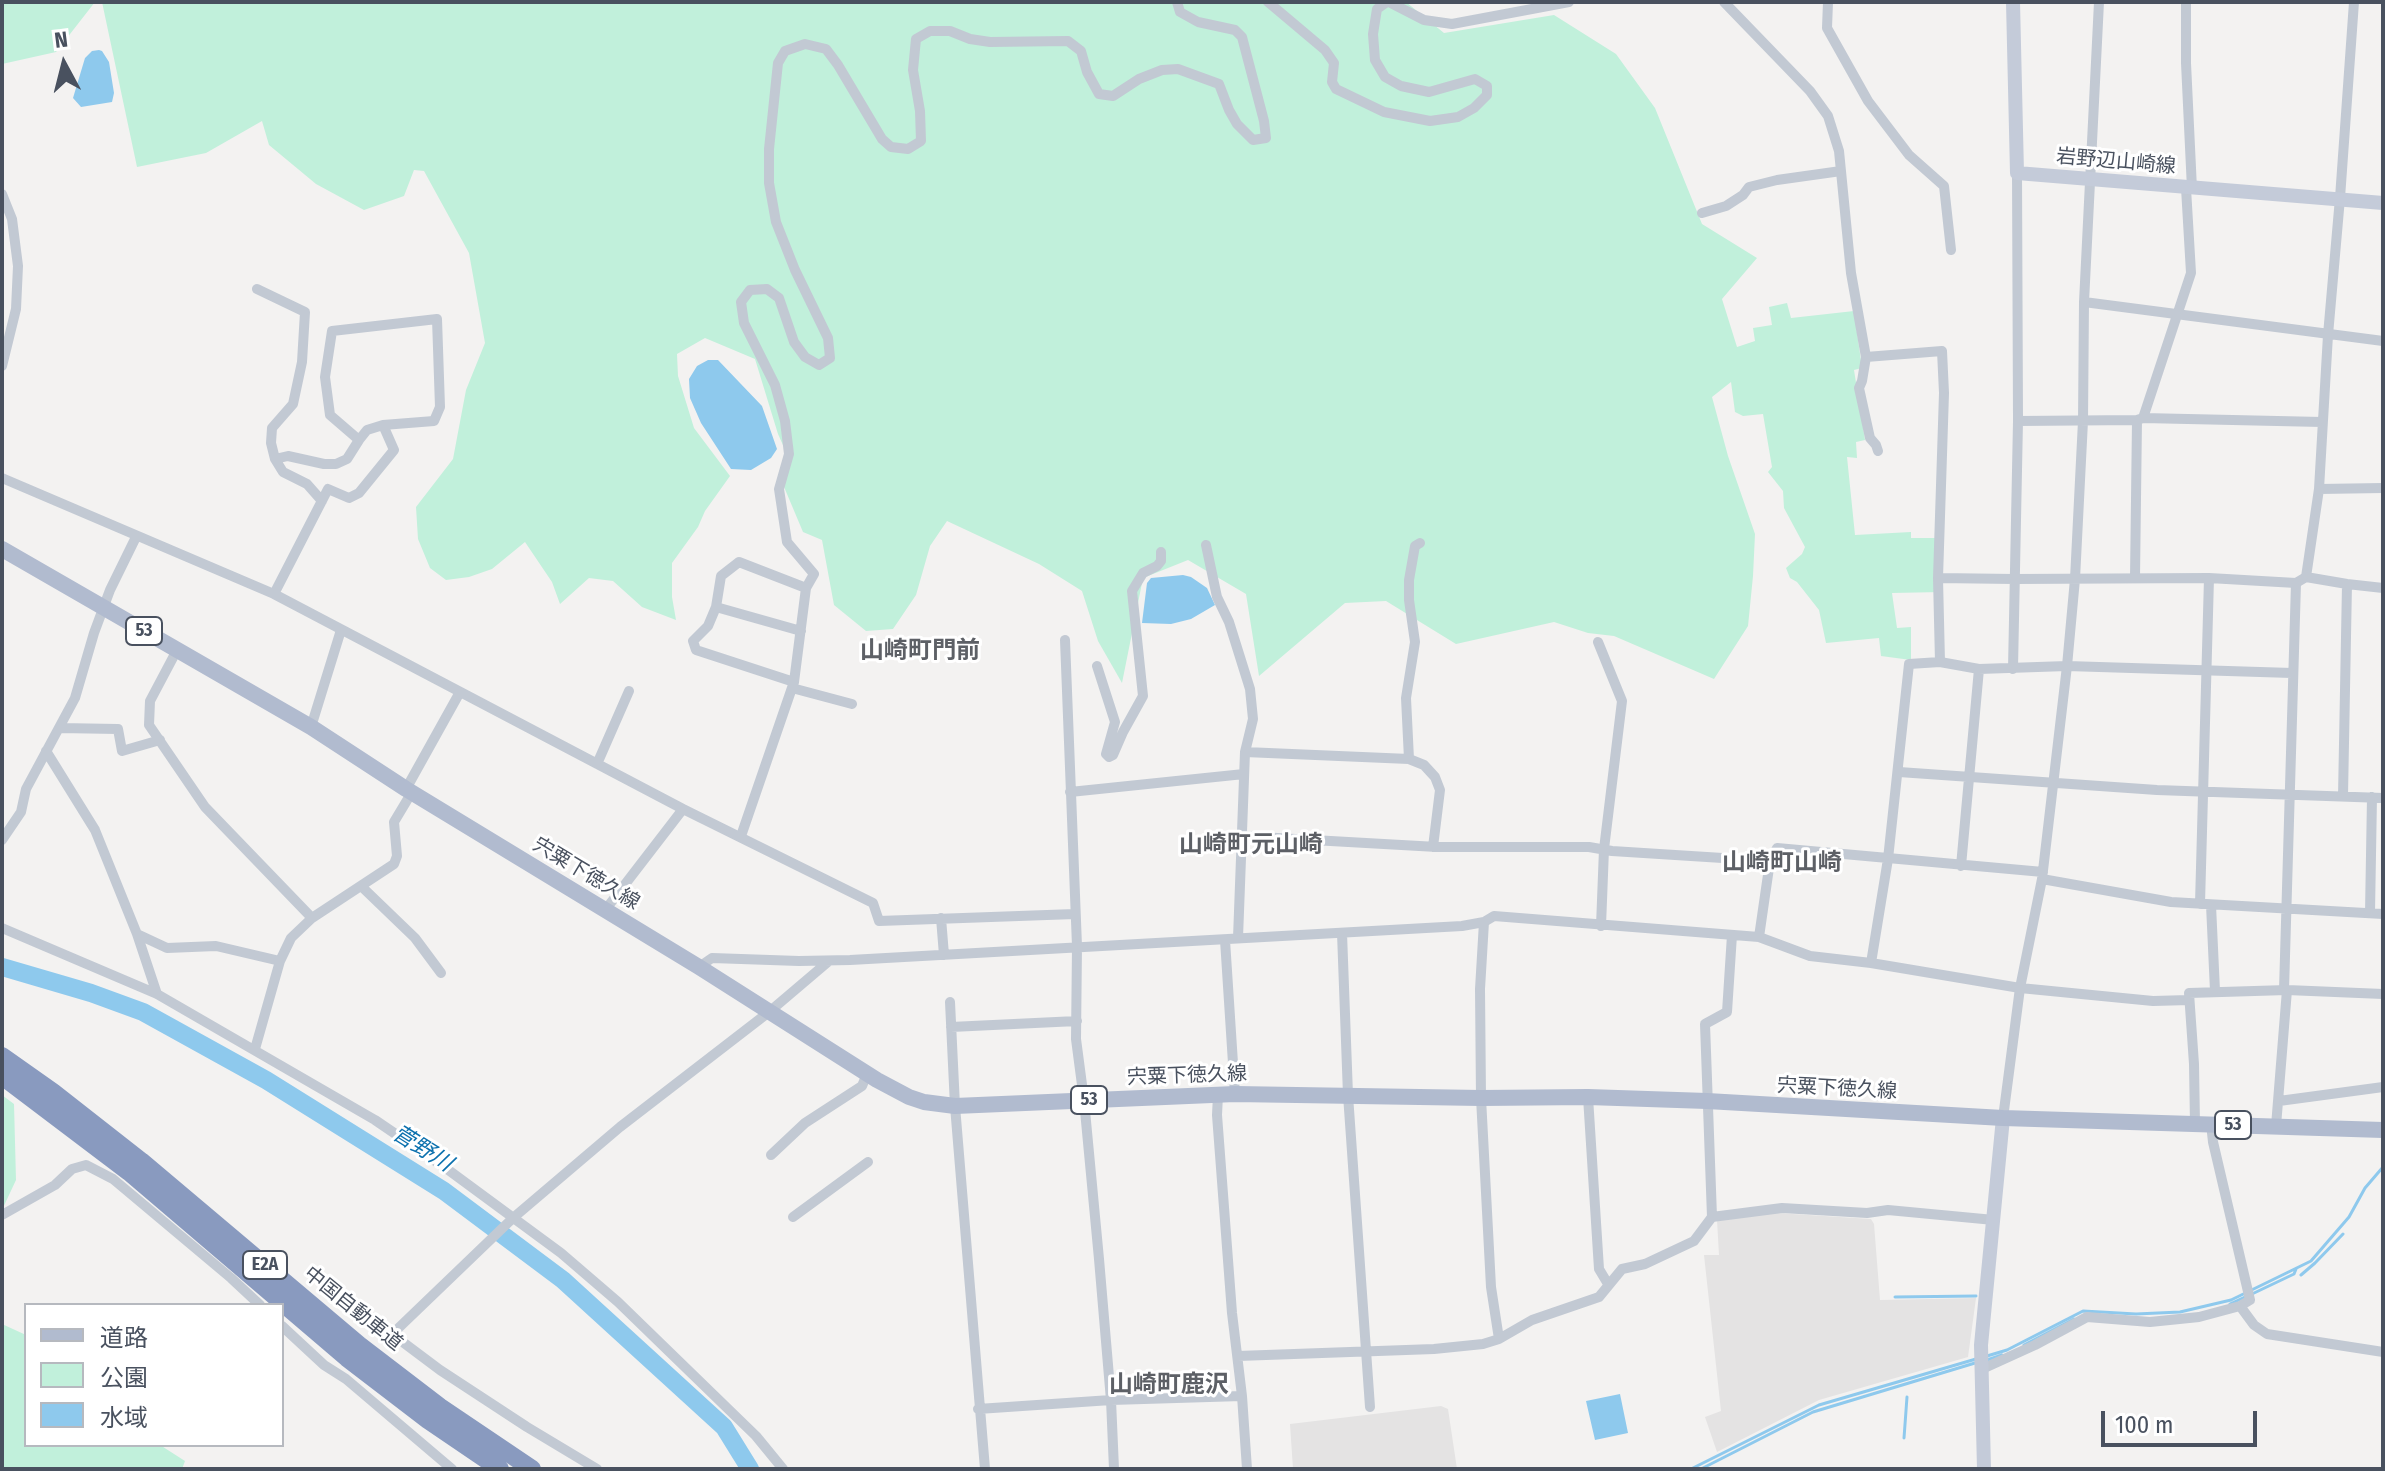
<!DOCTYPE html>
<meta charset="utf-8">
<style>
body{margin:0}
#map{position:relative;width:2385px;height:1471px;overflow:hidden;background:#f3f2f1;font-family:"Fira Sans Condensed","Noto Sans JP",sans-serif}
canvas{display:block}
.frame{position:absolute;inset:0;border:4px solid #49515f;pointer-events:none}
.legend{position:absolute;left:24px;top:1303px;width:260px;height:144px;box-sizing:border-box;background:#fff;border:2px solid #b6b9bf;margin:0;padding:10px 14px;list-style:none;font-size:24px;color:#49515f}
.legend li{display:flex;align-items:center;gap:16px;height:40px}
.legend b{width:40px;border:2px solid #b6b9bf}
.north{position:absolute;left:24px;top:24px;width:80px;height:80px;-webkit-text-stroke:6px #fff;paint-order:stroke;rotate:353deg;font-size:22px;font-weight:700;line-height:32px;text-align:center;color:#49515f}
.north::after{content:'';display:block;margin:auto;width:28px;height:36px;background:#49515f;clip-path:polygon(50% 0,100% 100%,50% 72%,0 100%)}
.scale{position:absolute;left:2101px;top:1411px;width:156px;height:36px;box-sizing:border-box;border:4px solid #49515f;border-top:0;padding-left:10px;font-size:24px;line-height:28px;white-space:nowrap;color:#49515f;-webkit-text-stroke:6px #fff;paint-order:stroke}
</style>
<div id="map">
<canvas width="2385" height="1471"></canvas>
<div class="frame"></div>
<ul class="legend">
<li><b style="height:10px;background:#b1bbcf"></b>道路</li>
<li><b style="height:22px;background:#c1f0db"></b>公園</li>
<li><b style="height:22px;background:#8ec9ed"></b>水域</li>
</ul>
<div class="north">N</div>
<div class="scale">100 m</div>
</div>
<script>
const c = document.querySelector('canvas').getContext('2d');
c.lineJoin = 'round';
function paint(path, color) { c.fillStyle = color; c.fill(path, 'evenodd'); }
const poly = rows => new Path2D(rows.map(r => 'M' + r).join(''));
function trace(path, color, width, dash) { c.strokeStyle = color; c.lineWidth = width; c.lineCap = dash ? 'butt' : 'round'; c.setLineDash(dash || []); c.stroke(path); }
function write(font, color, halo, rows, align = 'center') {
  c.font = font + ' "Fira Sans Condensed","Noto Sans JP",sans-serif'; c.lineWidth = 6; c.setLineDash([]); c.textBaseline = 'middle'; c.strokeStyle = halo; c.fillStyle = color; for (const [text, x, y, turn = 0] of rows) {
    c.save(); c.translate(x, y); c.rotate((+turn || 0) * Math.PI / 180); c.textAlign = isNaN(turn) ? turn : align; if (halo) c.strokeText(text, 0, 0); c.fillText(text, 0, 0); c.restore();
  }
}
paint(poly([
 [1777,1213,1871,1219,1874,1224,1880,1300,1976,1298,1968,1357,1819,1400,1717,1452,1705,1417,1721,1411,1704,1255,1719,1255,1717,1220],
 [1441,1406,1448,1409,1457,1469,1293,1469,1290,1424]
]), '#e4e3e3');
paint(poly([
 [2,2,95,2,56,52,2,64],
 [102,2,1406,2,1444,33,1554,15,1616,54,1655,108,1702,224,1757,258,1722,299,1737,347,1755,341,1753,328,1772,325,1769,307,1787,303,1791,318,1854,311,1862,368,1854,370,1865,440,1856,442,1857,458,1847,457,1855,535,1911,532,1911,538,1942,538,1942,592,1892,593,1897,628,1911,627,1911,660,1881,656,1879,638,1826,643,1819,610,1797,582,1790,578,1786,568,1802,554,1805,547,1784,508,1783,491,1768,472,1772,467,1763,414,1743,416,1735,412,1731,382,1712,397,1728,456,1755,534,1753,576,1748,626,1714,679,1614,636,1588,633,1554,622,1456,644,1386,601,1345,603,1259,676,1246,594,1188,560,1143,578,1122,683,1098,641,1082,591,1039,564,947,521,930,546,916,595,893,629,866,631,834,605,822,540,803,532,779,475,791,463,778,434,755,359,705,338,677,354,678,376,694,428,730,476,705,511,698,527,672,563,672,597,676,620,642,607,613,581,589,578,560,604,552,582,525,542,492,569,469,577,446,580,430,568,418,539,416,507,453,459,466,390,485,343,469,253,424,171,414,170,404,196,364,210,316,184,269,145,262,121,206,153,137,167],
 [2,1095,14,1104,16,1180,2,1210],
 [2,1324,26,1335,26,1445,160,1445,185,1461,182,1469,2,1469]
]), '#c1f0db');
paint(poly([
 [99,50,102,51,109,62,114,93,112,102,81,107,73,98,85,58,92,51],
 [708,360,718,360,762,406,777,449,771,458,751,470,731,469,701,423,690,398,689,379,697,366],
 [1183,575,1191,577,1207,588,1215,605,1191,619,1171,624,1142,623,1147,583,1151,578],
 [1620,1394,1628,1433,1595,1440,1586,1401]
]), '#8ec9ed');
trace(poly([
 [2301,1275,2315,1263,2343,1234],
 [2252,1294,2294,1274,2296,1269],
 [1895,1297,1976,1296],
 [2230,1304,2245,1297],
 [2024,1345,2074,1319],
 [1987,1356,2007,1350,2083,1311,2136,1314,2180,1312,2231,1300,2268,1282,2311,1261,2349,1217,2365,1188,2383,1167],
 [1987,1360,2002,1355],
 [1904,1438,1907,1397],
 [1691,1469,1819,1405,1976,1359],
 [1701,1469,1813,1412,1975,1363]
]), '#8ec9ed', 3);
trace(poly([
 [2,967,91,993,143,1012,266,1080,444,1191,563,1280,724,1427,750,1469]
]), '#8ec9ed', 18);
trace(poly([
 [1268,2,1325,50,1334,63,1332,82,1336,89,1384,112,1430,121,1458,117,1474,108,1487,95,1487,86,1475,79,1429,92,1401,86,1385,77,1375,60,1373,34,1377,9,1387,2],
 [1389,2,1424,20,1452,24,1569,2],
 [1724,2,1810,91,1828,116,1839,151,1851,273,1866,357,1942,351,1944,393,1938,578,1940,662],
 [1828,2,1827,28,1868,101,1909,155,1944,186,1951,250],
 [2186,2,2186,63,2192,189],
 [2,194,12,219,18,266,16,309,2,366],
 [1702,213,1726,206,1743,195,1749,187,1777,180,1841,171],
 [257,289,305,312,302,362,293,404,272,428,271,443,275,459,283,472,307,484,322,501],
 [2084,302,2383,341],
 [437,319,440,407,434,421,383,425,367,430,359,440,330,415,325,377,332,331,437,319],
 [1866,357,1862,381,1859,388,1870,438,1876,445,1878,451],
 [2143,418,2191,273,2186,188],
 [2018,421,2137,420,2143,418,2322,422],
 [275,459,288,456,324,464,336,464,347,459,359,440],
 [2,478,274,594,683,809,873,903,879,921,1075,914],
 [2319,489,2383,488],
 [1206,545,1217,597,1229,622,1250,689,1253,719,1245,752,1238,938],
 [2306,577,2319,489,2328,335,2340,198,2354,2],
 [1938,578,2014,579,2209,578,2296,583,2306,577,2347,584,2383,588],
 [2135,578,2137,420],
 [274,594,328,489,349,498,359,493,394,450,383,425],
 [716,607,801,631],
 [1065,640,1077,946,1076,1039,1084,1100,1099,1259,1111,1400,1114,1469],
 [1598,642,1622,701,1604,849,1601,926],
 [177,650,150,701,149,725,205,807,312,918,394,864,397,856,394,822,412,792],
 [1097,666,1115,722,1106,754,1109,757,1113,755,1123,732,1143,696,1132,591,1143,573,1157,566,1161,561,1161,552],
 [2013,669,2018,421,2017,173],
 [794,682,696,650,693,641,708,626,716,607,721,576,739,562,806,588],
 [792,688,852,704],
 [311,727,341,630],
 [59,728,118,729,122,751,160,740],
 [46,751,95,830,137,934,167,948,216,946,280,961],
 [1245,752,1409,759,1424,765,1435,777,1440,790,1433,847],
 [1409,759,1406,698,1415,642,1409,600,1409,580,1415,546,1420,543],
 [597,764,629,691],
 [1899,772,2157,790,2383,798],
 [406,789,460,692],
 [1070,792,1244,774],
 [2343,796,2347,584],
 [741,836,794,682,806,588,814,574,787,542,779,489,789,454,785,421,775,385,744,323,741,302,750,290,767,289,779,298,794,342,805,357,819,365,830,358,828,338,795,270,776,222,769,183,769,149,778,63,785,51,805,44,826,49,838,65,882,139,891,147,908,149,921,141,920,111,913,70,916,39,930,31,950,31,970,39,990,42,1068,41,1081,51,1087,72,1099,94,1113,96,1139,79,1162,70,1178,69,1219,84,1229,110,1237,124,1253,140,1266,138,1264,121,1242,37,1235,30,1198,22,1180,12,1177,2],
 [1242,836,1437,847,1589,847,1612,851,1770,861,1777,848,2043,872],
 [2,840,21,812,26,789,75,698,94,633,110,590,136,537],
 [1961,866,1979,669],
 [2042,879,2171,902,2383,914],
 [361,886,415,938,441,973],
 [2200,904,2209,578],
 [2211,905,2215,991],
 [606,909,683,809],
 [2370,913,2372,797],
 [941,918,944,955],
 [1484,922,1480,989,1481,1098,1491,1287,1499,1339],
 [2,928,157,994,375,1120,447,1169,561,1253,618,1302,756,1436,783,1469],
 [1342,933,1348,1095,1370,1407],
 [137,934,157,994],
 [1759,937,1770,861],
 [1225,940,1235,1094],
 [1871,963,1888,859,1909,664,1940,662,1979,669,2067,666,2292,673],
 [699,967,712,958,799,961,850,960,1462,926,1484,922,1494,916,1759,937,1810,956,1871,963,2020,988,2153,1001,2189,1000],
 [2284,990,2296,583],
 [950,1002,955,1106,985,1469],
 [951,1027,1077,1021],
 [255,1049,280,961,291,938,312,918],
 [1218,1095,1217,1115,1232,1313,1242,1396,1247,1469],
 [1588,1097,1599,1269,1608,1284],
 [2279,1101,2383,1087],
 [2003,1118,2020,988,2042,879,2067,666,2075,579,2083,421,2084,302,2099,2],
 [2195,1124,2194,1064,2189,993,2287,990,2383,994],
 [2211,1124,2213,1142,2250,1300,2240,1306],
 [2276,1126,2287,990],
 [771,1155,805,1123,862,1086,867,1074],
 [2,1215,55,1185,72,1169,86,1165,113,1179,231,1278,260,1305],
 [793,1217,868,1162],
 [1712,1217,1782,1208,1867,1213,1888,1210,1994,1220],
 [282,1326,324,1365,346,1379,452,1469],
 [392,1334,440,1370,527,1427,597,1469],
 [386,1340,513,1218,620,1127,769,1012,829,961],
 [1238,1356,1434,1349,1483,1344,1499,1339,1532,1320,1599,1297,1622,1269,1645,1264,1694,1241,1712,1217,1705,1024,1727,1012,1732,935],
 [1980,1370,2035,1345,2087,1317,2150,1322,2199,1317,2240,1306,2254,1325,2267,1334,2383,1352],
 [978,1409,1111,1400,1242,1396]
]), '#c2c9d3', 10);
trace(poly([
 [2013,2,2017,173,2383,203],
 [1984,1469,1981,1345,2003,1118]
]), '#c4cbd9', 14);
trace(poly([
 [2,549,311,727,406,789,699,967,877,1080,909,1097,924,1102,955,1106,1235,1094,1481,1098,1588,1097,1707,1101,2003,1118,2383,1130]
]), '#b1bbcf', 16);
trace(poly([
 [2,1056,53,1092,141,1161,359,1345,440,1407,532,1469],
 [2,1076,129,1172,347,1358,428,1420,500,1469]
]), '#899abf', 18);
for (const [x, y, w] of [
 [144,631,36],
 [1089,1100,36],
 [2233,1125,36],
 [265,1265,44]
]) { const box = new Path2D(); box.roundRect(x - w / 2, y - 14, w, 28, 6); c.fillStyle = '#fff'; c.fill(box); trace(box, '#49515f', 2); }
write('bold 18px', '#49515f', null, [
 ["53",144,631],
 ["53",1089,1100],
 ["53",2233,1125],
 ["E2A",265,1265]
]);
write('20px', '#49515f', '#fff', [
 ["岩野辺山崎線",2116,162,5],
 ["宍粟下徳久線",586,874,31],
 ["宍粟下徳久線",1187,1076,-2],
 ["宍粟下徳久線",1837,1089,3],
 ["中国自動車道",353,1309,39]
]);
write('italic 22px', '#0c71ae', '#fff', [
 ["菅野川",422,1149,32]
]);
write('bold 24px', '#5d6066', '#fff', [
 ["山崎町門前",920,651],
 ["山崎町元山崎",1251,845],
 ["山崎町山崎",1782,863],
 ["山崎町鹿沢",1169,1385]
]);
</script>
